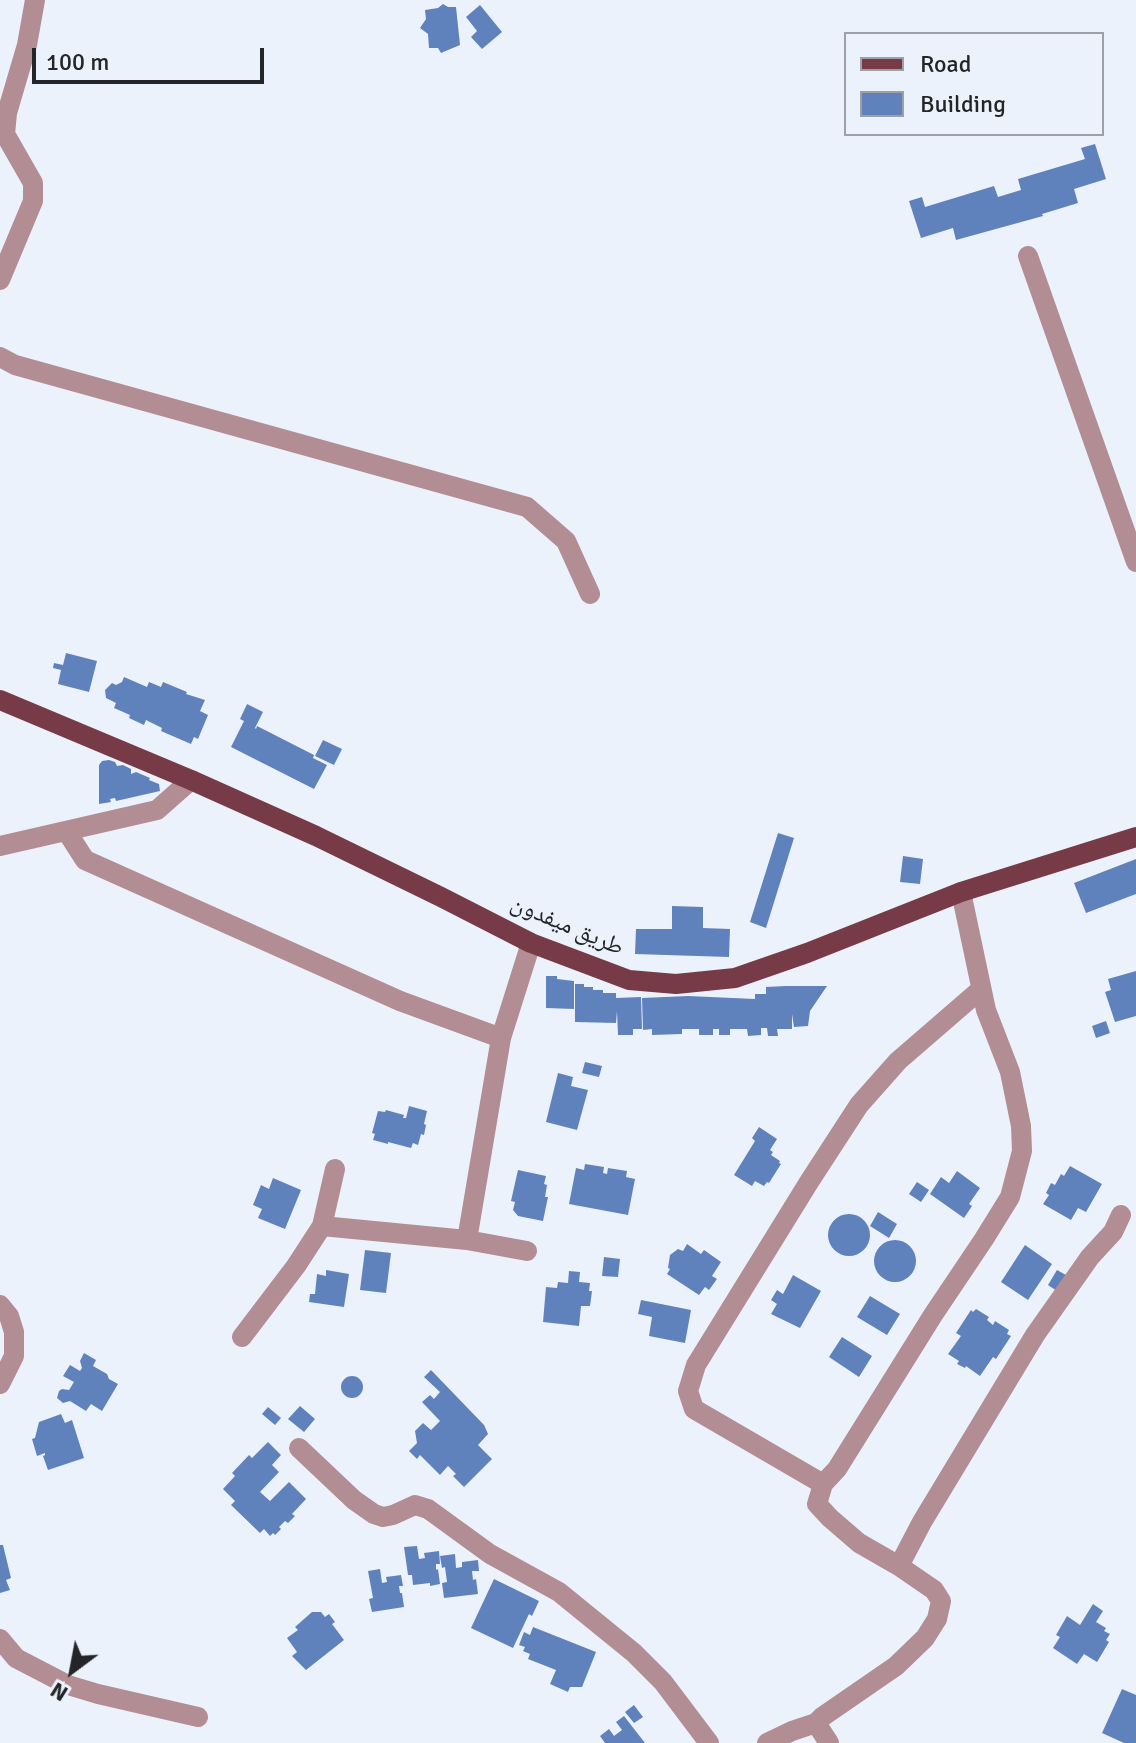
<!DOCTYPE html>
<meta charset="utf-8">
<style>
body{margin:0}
#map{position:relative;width:1136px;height:1743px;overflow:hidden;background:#ecf2fb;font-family:Signika,sans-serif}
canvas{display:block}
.legend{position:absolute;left:844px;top:32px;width:260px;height:104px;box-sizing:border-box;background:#ecf2fb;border:2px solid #9ca0a7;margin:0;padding:10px 14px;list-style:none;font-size:24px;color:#232528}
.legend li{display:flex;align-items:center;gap:16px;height:40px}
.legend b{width:40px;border:2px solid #9ca0a7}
.north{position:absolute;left:32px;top:1631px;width:80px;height:80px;-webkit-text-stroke:6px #ecf2fb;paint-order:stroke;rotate:212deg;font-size:22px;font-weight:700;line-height:32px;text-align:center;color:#232528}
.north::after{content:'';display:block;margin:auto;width:28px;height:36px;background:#232528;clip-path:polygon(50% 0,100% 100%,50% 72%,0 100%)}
.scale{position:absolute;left:32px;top:48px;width:232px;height:36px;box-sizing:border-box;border:4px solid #232528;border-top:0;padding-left:10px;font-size:24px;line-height:28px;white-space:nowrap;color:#232528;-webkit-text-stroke:6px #ecf2fb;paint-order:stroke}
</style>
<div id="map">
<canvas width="1136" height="1743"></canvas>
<ul class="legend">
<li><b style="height:10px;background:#763b47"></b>Road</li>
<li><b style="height:22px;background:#5f82bd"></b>Building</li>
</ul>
<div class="north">N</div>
<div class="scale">100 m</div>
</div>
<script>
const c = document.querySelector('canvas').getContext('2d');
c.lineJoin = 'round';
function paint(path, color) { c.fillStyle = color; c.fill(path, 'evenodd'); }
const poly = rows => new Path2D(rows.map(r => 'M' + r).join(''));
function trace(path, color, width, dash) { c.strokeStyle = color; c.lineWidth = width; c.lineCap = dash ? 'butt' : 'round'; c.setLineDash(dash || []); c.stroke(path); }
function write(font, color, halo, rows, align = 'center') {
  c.font = font + ' Signika,"Noto Naskh Arabic",sans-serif'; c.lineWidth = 7; c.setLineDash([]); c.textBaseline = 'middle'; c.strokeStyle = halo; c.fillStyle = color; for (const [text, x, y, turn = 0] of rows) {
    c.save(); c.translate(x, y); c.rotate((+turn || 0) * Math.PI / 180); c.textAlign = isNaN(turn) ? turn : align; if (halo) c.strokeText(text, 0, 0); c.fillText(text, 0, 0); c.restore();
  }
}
paint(poly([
 [443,4,448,7,456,7,460,45,441,53,438,48,429,48,428,34,420,28,426,19,425,10,438,8],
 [480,5,502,32,482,49,471,37,477,31,466,17],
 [1095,144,1106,179,1074,189,1078,203,1042,214,1043,216,956,240,953,228,921,238,909,201,922,197,925,207,994,186,998,197,1021,190,1018,179,1085,159,1081,148],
 [66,653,97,661,89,692,58,684,61,670,53,668,54,663,63,665],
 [124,677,147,687,149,682,161,687,163,682,187,692,186,694,205,700,200,711,208,715,198,739,194,737,191,744,161,731,162,728,146,720,144,725,129,718,130,715,114,708,116,703,106,698,105,690,112,683,116,685,122,682],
 [247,704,263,712,255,728,256,729,257,726,314,755,313,758,327,765,314,789,231,747,244,721,240,719],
 [323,740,342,749,334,765,315,756],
 [109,760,115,762,117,766,123,765,131,769,131,774,136,772,150,778,149,780,159,784,160,791,116,801,115,798,110,799,111,802,99,804,99,765,102,761],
 [778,833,794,838,766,928,750,922],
 [903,856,923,859,920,884,900,882],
 [1136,859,1136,894,1086,913,1074,883],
 [672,906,703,907,703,928,730,929,729,957,635,954,636,929,672,929],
 [1136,971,1136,1016,1115,1022,1105,992,1111,990,1108,979],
 [546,976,557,976,557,979,574,981,574,1009,546,1008],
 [575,984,584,984,584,987,593,987,593,990,603,990,603,993,616,993,616,998,641,997,642,1029,633,1029,633,1035,618,1035,617,1011,616,1023,575,1022],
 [786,986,827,986,810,1011,808,1026,794,1027,792,1014,792,1029,777,1029,778,1036,768,1036,767,1028,761,1028,761,1035,748,1036,747,1029,730,1029,730,1035,719,1035,719,1029,713,1029,713,1035,699,1035,699,1029,682,1029,682,1034,652,1035,652,1029,643,1030,642,998,688,996,755,999,755,994,766,994,766,987],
 [1106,1021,1110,1033,1096,1038,1092,1026],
 [585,1062,602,1066,599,1077,582,1073],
 [558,1073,573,1077,571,1086,588,1090,577,1130,546,1122],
 [409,1106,427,1111,424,1124,426,1125,424,1135,421,1134,418,1145,413,1143,411,1148,388,1142,388,1144,373,1140,375,1134,372,1133,378,1111,385,1112,386,1110,404,1115,403,1118,406,1118],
 [759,1127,777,1139,770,1150,773,1152,771,1155,780,1161,779,1163,781,1164,769,1183,767,1182,764,1186,755,1181,752,1186,734,1175,755,1141,752,1138],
 [585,1164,604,1167,603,1173,607,1174,608,1168,627,1171,626,1177,635,1179,628,1215,569,1204,576,1168,584,1170],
 [1070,1166,1102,1184,1086,1212,1078,1208,1071,1220,1043,1204,1049,1195,1046,1193,1051,1183,1055,1185,1061,1174,1064,1176],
 [518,1170,546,1176,544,1184,547,1185,545,1197,548,1197,543,1221,518,1216,513,1210,515,1202,511,1201],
 [957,1171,980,1188,969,1204,972,1206,964,1218,930,1194,941,1177,949,1183],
 [273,1178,301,1190,285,1229,258,1218,262,1209,253,1205,261,1185,269,1189],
 [917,1182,929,1190,921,1202,909,1194],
 [878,1212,897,1224,889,1238,870,1226],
 '828 1235a21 21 0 1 1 42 0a21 21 0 1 1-42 0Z',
 '874 1261a21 21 0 1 1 42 0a21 21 0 1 1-42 0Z',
 [687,1244,701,1254,704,1250,721,1262,712,1276,717,1279,709,1290,705,1287,699,1295,667,1274,670,1269,668,1268,670,1255,678,1249,683,1251],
 [1025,1245,1052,1264,1028,1300,1001,1282],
 [365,1250,391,1253,386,1293,360,1290],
 [604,1257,620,1259,618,1277,602,1276],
 [326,1270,349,1274,344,1307,309,1302,310,1294,315,1294,317,1274,326,1276],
 [1057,1270,1066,1275,1057,1291,1048,1285],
 [569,1271,580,1272,579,1282,590,1283,589,1291,592,1291,590,1306,581,1306,579,1326,543,1322,546,1287,557,1288,558,1282,568,1283],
 [793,1275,821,1291,800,1328,771,1314,777,1304,771,1300,777,1290,783,1294],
 [870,1296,900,1314,887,1335,857,1317],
 [641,1300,691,1310,685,1343,649,1336,652,1317,638,1314],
 [976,1309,989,1317,987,1320,993,1325,995,1321,1009,1330,1007,1334,1011,1336,996,1359,993,1357,980,1376,966,1366,965,1368,957,1364,959,1361,948,1354,961,1336,956,1333,971,1310,973,1312],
 [842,1337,872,1356,859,1377,829,1357],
 [84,1353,96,1360,93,1366,107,1374,109,1379,118,1384,102,1411,91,1404,86,1411,70,1401,63,1403,57,1398,59,1391,62,1389,69,1390,74,1382,63,1376,70,1365,80,1371,82,1368,80,1361],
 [431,1370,484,1425,488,1434,478,1445,492,1459,464,1487,453,1476,456,1474,448,1466,440,1475,420,1455,417,1459,409,1451,417,1443,415,1431,423,1423,431,1430,440,1421,422,1402,430,1395,434,1399,440,1392,424,1377],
 '341 1387a11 11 0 1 1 22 0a11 11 0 1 1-22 0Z',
 [300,1406,315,1419,304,1432,288,1419],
 [268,1407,281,1418,275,1425,262,1414],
 [61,1414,65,1423,72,1420,84,1458,48,1470,43,1456,45,1455,45,1453,37,1456,32,1439,35,1438,39,1422],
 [268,1442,281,1455,272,1465,279,1472,260,1492,270,1501,289,1482,306,1499,292,1514,295,1516,288,1523,285,1521,279,1527,281,1529,275,1535,273,1533,270,1536,264,1529,260,1533,231,1505,235,1501,223,1489,235,1476,232,1473,249,1455,252,1458],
 [0,1545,3,1545,11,1578,6,1580,10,1590,0,1593],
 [417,1546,419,1559,425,1558,424,1553,439,1551,440,1564,436,1564,436,1570,438,1569,440,1584,430,1586,430,1583,413,1585,412,1575,408,1575,404,1547],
 [455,1554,456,1568,462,1567,462,1562,478,1560,479,1571,472,1571,473,1580,476,1579,478,1594,444,1598,442,1583,447,1582,445,1567,442,1568,440,1556],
 [380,1569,382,1583,387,1582,386,1577,401,1575,403,1586,399,1586,400,1593,402,1593,404,1607,372,1612,369,1599,373,1598,368,1571],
 [494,1579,539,1601,532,1616,529,1614,513,1648,471,1628],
 [1093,1604,1103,1611,1096,1622,1106,1628,1104,1631,1110,1634,1106,1640,1109,1642,1097,1662,1084,1654,1077,1664,1053,1648,1060,1637,1056,1635,1067,1616,1080,1625],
 [312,1612,321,1612,325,1617,329,1614,335,1622,332,1624,344,1640,306,1670,292,1656,297,1652,287,1638,298,1630,295,1627],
 [533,1627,596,1652,582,1687,570,1687,568,1692,550,1684,556,1670,528,1659,530,1654,523,1651,525,1647,519,1645,524,1632,530,1635],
 [1122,1689,1136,1695,1136,1743,1124,1743,1102,1733],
 [634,1705,643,1717,634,1723,625,1712],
 [624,1716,645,1743,605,1743,600,1736,609,1729,614,1736,622,1730,616,1722]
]), '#5f82bd');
trace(poly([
 [1028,256,1136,562],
 [0,280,33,201,33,183,5,134,7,113,27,45,35,0],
 [0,357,15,365,527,507,566,541,590,594],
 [67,832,85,860,400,1001,501,1038],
 [0,846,157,810,191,780],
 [322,1226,335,1169],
 [467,1240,501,1038,531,943],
 [0,1305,9,1316,14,1332,14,1356,0,1384],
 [242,1337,296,1266,322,1226,467,1240,527,1251],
 [299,1448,354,1500,374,1514,383,1517,393,1515,415,1505,428,1509,490,1554,559,1592,634,1653,663,1682,709,1743],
 [823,1484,694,1409,688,1391,696,1365,809,1182,859,1105,898,1061,980,990],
 [899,1566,922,1522,1035,1335,1090,1257,1113,1232,1121,1215],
 [0,1639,16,1658,68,1685,98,1694,198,1717],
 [816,1723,829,1743],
 [767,1743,792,1731,816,1723,822,1717,896,1666,925,1638,937,1619,941,1601,934,1590,899,1566,859,1543,830,1518,817,1504,823,1484,837,1469,933,1315,984,1239,1010,1197,1022,1151,1021,1126,1010,1072,986,1010,961,892]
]), '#b28d93', 20);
trace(poly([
 [0,700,191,780,316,836,441,897,531,943,629,980,676,984,735,978,807,953,961,892,1136,837]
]), '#763b47', 20);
write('24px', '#232528', '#ecf2fb', [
 ["طريق ميفدون",567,926,23]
]);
</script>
